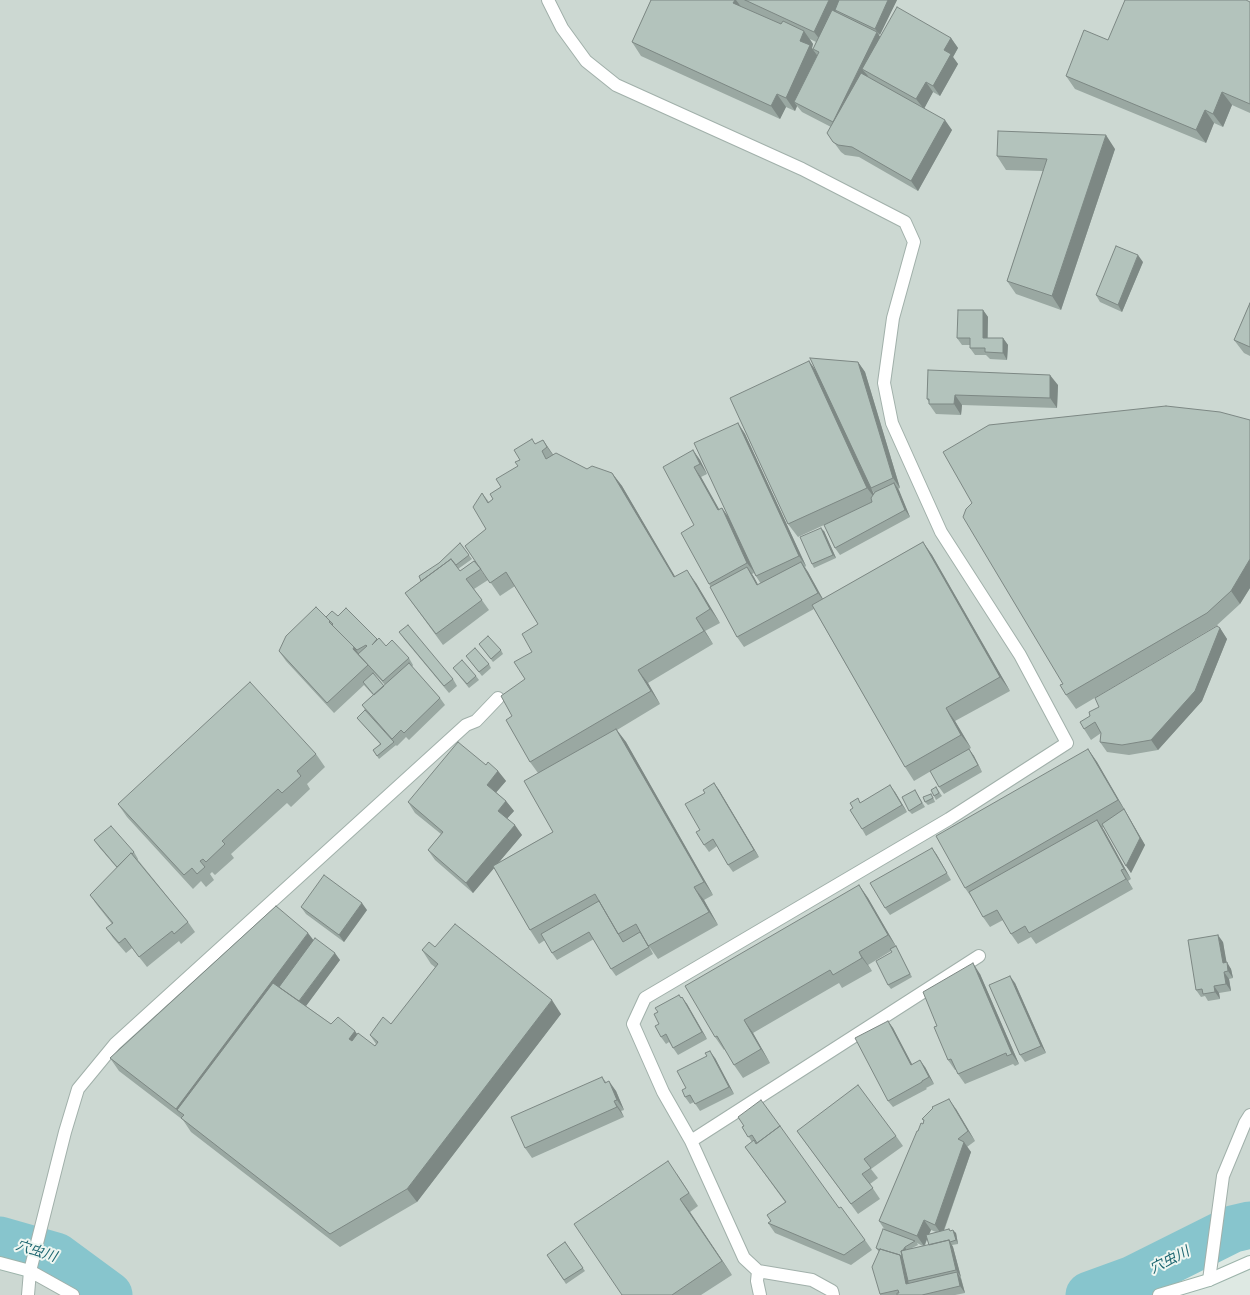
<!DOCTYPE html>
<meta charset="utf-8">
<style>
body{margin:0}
canvas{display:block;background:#dee9e3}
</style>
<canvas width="1250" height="1295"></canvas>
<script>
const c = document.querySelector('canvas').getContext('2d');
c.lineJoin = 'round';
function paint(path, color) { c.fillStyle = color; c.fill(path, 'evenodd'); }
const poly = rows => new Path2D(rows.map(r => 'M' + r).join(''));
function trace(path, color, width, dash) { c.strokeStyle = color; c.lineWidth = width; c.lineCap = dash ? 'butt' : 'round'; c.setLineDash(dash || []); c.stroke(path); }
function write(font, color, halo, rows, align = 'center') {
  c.font = font + ' "Nunito Sans","Noto Sans JP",sans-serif'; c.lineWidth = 4; c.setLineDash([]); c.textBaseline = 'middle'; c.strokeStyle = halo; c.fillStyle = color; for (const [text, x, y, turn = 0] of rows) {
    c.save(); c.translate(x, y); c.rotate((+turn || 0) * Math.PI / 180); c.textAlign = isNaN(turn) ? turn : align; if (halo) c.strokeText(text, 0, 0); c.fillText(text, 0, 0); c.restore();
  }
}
paint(poly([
 [0,0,1250,0,1250,1220,1231,1224,1111,1283,1066,1295,0,1295]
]), '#ccd8d2');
trace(poly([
 [0,1240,56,1256,109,1295],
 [1089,1295,1133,1279,1233,1229,1250,1225]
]), '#87c5cd', 47);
const street = poly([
 [548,0,562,28,586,61,616,85,802,169,905,222,914,242,893,318,884,383,892,423,941,532,1020,655,1067,743,949,819,645,998,633,1024,663,1092,691,1141,744,1258,758,1271,812,1280,832,1291,833,1295],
 [691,1141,979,956],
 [30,1271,73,1295],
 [758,1271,757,1281,760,1295],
 [1209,1280,1223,1176,1245,1123,1250,1115],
 [28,1295,30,1271,65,1132,78,1089,115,1044,466,725,476,721,498,698]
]);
const secondary = poly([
 [0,1263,30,1271],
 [1159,1295,1209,1280,1250,1262]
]);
trace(street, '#a1b0aa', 14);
trace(secondary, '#9db4ab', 14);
trace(street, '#fff', 12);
trace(secondary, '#fff', 12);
paint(poly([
 [651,0,897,0,879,35,880,37,951,38,958,48,953,57,958,64,940,96,933,92,924,108,952,130,918,191,859,157,845,155,841,152,827,133,831,127,802,112,797,106,795,111,786,107,780,119,641,56,632,42],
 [810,39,816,42,813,49,817,56,812,48,813,44],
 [1250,2,1250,113,1232,105,1223,127,1214,123,1206,143,1075,89,1066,76,1108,40],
 [1115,149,1061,310,1016,294,1007,281,1043,171,1006,170,997,156],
 [1143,262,1122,312,1100,302,1096,295],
 [1250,303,1250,356,1244,353,1234,340],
 [983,310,988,317,988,338,1003,338,1008,345,1007,360,990,359,986,355,975,355,970,348,970,345,962,345,957,338],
 [809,361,817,372,858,362,865,372,900,488,898,489,910,517,840,555,835,548,824,525,798,537,788,524],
 [858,461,871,488,874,493,874,494],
 [928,370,1058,385,1057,408,962,405,961,415,936,414,929,404,929,402,927,399],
 [1250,420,1250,588,1240,604,1216,626,1076,709,1066,695,1063,684],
 [738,423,745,434,806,566,805,567,808,572,823,599,923,542,932,555,1010,691,955,721,971,748,969,749,974,756,982,772,944,794,939,787,931,771,914,781,905,767,814,609,744,647,737,637,709,584,694,525,693,450,700,460,707,474,701,477,719,509,722,508,727,515],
 [754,573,761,584,758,585,752,574],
 [543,440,553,455,587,469,612,473,622,486,675,577,696,583,720,623,705,631,713,644,648,683,660,704,617,730,626,742,713,895,704,900,718,925,658,959,649,946,653,954,616,976,611,969,594,939,557,960,552,953,545,940,539,944,530,930,494,868,473,893,435,860,428,850,441,834,415,813,408,802,486,765,498,771,506,781,496,792,506,801,514,811,507,818,522,835,498,863,553,832,538,773,530,762,512,716,525,679,532,652,538,624,515,586,500,596,465,546,486,529,482,493,489,502,493,499,501,487,518,466,520,460,536,444],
 [824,531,836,558,814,568,812,564],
 [460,543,472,559,458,569,460,571,474,561,488,580,474,589,489,610,443,645,405,593,421,581,439,563],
 [338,616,377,640,386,646,409,658,413,665,412,667,440,698,445,705,409,740,406,737,397,746,395,744,396,745,379,759,373,750,380,744,357,718,383,730,367,712,362,705,373,695,364,685,334,713,286,661,279,651,327,619],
 [372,671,385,685,384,686,375,675],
 [1220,628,1227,639,1202,701,1158,750,1129,755,1107,752,1100,742,1101,733,1091,740,1084,729,1090,716,1099,707],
 [399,632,453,679,457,686,449,693,404,639],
 [479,644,501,650,503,654,493,662],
 [466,656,489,664,491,668,482,676],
 [453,668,476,676,479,680,469,688],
 [1088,749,1097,762,1145,845,1131,873,1104,827,1102,828,1131,879,1128,881,1133,889,1036,944,1031,937,1018,944,1011,934,1003,920,990,927,983,917,972,898,965,888],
 [316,754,325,767,307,784,310,789,291,807,287,803,231,854,234,858,215,875,212,872,210,874,214,880,206,887,201,881,193,889,127,817,118,804],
 [714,783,719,790,759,857,733,872,728,865,717,846,709,852,704,845,700,830,705,793],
 [936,787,942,796,936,800,934,796],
 [915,790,925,807,912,814,909,811],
 [895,792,907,812,866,836,862,829,861,803],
 [933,797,935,802,928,805,925,802],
 [94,840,134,852,138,859,138,860,188,922,195,932,181,944,179,941,147,967,132,948,126,953,113,938,106,928,112,924,97,905,90,895,117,868,99,847],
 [932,848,951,880,890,915,885,908],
 [859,885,868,898,897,948,912,977,891,989,888,985,892,952,891,951,868,965,872,971,842,988,839,983,753,1033,770,1063,743,1078,734,1065,725,1049,724,1050,715,1037],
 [301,907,367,910,344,942,306,914],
 [313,940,340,960,306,1006,331,1024,357,1034,375,1046,376,1044,370,1035,391,1024,436,968,431,964,422,950,435,947,561,1014,417,1202,340,1247,191,1132,183,1120,119,1071,110,1058],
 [1223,942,1226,963,1231,969,1233,978,1229,979,1231,991,1219,993,1220,999,1208,1001,1205,996,1201,997,1196,990],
 [980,974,1019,1064,1015,1066,1013,1064,965,1084,958,1074,956,1070,955,1070,948,1060,937,1026],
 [1015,983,1046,1053,1025,1062,1020,1055],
 [681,998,687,1004,707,1039,678,1055,669,1042,666,1044,661,1037,659,1024],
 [888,1021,893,1028,912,1064,925,1067,934,1084,926,1088,927,1089,893,1107,888,1101],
 [715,1058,734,1094,700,1111,694,1102,690,1104,685,1097,686,1088],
 [602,1077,606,1082,616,1091,624,1110,621,1111,624,1117,532,1158,525,1148],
 [956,1109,975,1141,967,1147,971,1152,944,1231,950,1231,956,1233,958,1244,952,1245,953,1247,965,1293,955,1295,880,1295,880,1294,879,1252,876,1248,885,1230,879,1221,918,1131,923,1124,924,1121,922,1119],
 [931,1230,936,1232,929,1234],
 [927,1239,929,1245,925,1246],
 [917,1243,923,1246,910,1249,918,1245],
 [744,1126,839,1208,865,1240,872,1250,851,1265,775,1233,768,1223,771,1221,767,1215,785,1202,745,1147,752,1142,742,1127],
 [797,1131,896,1136,903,1146,871,1169,878,1178,870,1184,880,1199,858,1214],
 [677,1174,698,1206,690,1212,732,1275,701,1295,622,1295],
 [565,1242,585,1271,566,1284,547,1255]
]), '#9aa8a2');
paint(poly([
 [735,0,736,0,745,12,733,3],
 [829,0,844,0,835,10,838,14,824,45,814,32],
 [888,0,897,0,880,35,875,29],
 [804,31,813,44,812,48,819,58,794,102,797,106,795,111,786,98,800,41],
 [877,32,884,43,862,69,868,76,840,132,833,122],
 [951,38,958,48,953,57,958,64,940,96,933,86,944,50],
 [926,82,933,92,924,109,916,99],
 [1222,92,1232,105,1223,127,1213,114],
 [777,94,786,107,780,119,771,106],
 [1205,110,1214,123,1206,143,1196,130],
 [945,120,952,130,918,191,911,181],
 [1106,135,1115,149,1061,310,1052,296],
 [1138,255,1143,262,1122,312,1118,305],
 [983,310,988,317,987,344,983,338],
 [1003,338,1008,345,1007,360,1003,353],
 [809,361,819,375,877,501,867,488],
 [858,362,865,372,900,488,893,478],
 [1050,375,1058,385,1057,408,1050,398],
 [955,395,962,405,961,415,954,404],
 [738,423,745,434,806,566,799,556],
 [543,440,552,453,557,461,547,447],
 [693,450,700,460,707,474,700,464],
 [694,467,701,477,725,520,718,510],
 [612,473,622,486,683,590,674,577],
 [894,483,899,490,910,517,905,510],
 [722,508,729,518,755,573,747,563],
 [821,528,824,531,836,558,833,555],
 [923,542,932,555,1010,691,1000,677],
 [1250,559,1250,588,1240,604,1231,591],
 [801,562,808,572,825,603,818,593],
 [747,567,754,577,764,596,757,585],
 [687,570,696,583,720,623,710,609],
 [696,618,705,631,713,644,704,631],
 [1220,628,1227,639,1202,701,1158,750,1151,740],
 [354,647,361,657,353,649],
 [638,670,648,683,660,704,651,691],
 [946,708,955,721,971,748,961,735],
 [616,729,626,742,713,895,704,882],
 [969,749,974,756,982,772,978,765],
 [1088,749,1097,762,1145,845,1131,873,1126,866,1125,811,1118,800],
 [498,771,506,781,494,795,487,785],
 [714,783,719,790,759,857,754,850],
 [890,785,895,792,907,812,902,805],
 [506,801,514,811,505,821,498,811],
 [1097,820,1104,830,1131,879,1124,869],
 [515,825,522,835,473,893,466,883],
 [932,848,937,855,951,880,947,873],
 [1121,870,1128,881,1133,889,1126,879],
 [859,885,868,898,897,948,888,935],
 [694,887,704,900,718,925,709,912],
 [362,903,367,910,344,942,339,935],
 [308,933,318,946,184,1115,177,1110,185,1121,176,1109],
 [1218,935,1223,942,1228,970,1223,963],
 [859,952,868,965,872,971,862,958],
 [335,953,340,960,303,1010,298,1003],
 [1227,962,1231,969,1233,978,1228,971],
 [973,963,980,974,1019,1064,1012,1054],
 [1224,972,1229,979,1231,991,1226,984],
 [1010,976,1015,983,1046,1053,1041,1046],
 [1214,986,1219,993,1220,999,1215,992],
 [682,997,687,1004,707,1039,702,1032],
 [552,1000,561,1014,417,1202,407,1189],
 [744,1020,753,1033,770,1063,761,1049],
 [888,1021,893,1028,916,1072,911,1065],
 [355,1031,364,1044,359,1053,349,1039],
 [710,1051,715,1058,734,1094,729,1087],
 [920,1060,925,1067,934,1084,929,1077],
 [609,1081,616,1091,624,1110,617,1100],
 [949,1099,956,1109,975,1141,968,1131],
 [614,1101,621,1111,624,1117,617,1107],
 [964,1142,971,1152,942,1235,935,1225],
 [680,1199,690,1212,732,1275,722,1261],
 [924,1220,931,1230,924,1246,917,1236],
 [953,1230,956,1233,958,1244,956,1240],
 [949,1240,953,1247,961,1277,956,1270],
 [905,1247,907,1251,908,1281,911,1291,906,1284,900,1255],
 [957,1272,961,1279,965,1293,960,1286]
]), '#7d8884');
const building = poly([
 [651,0,735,0,733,3,781,24,783,21,804,31,800,41,810,45,786,98,777,94,771,106,632,42,651,0],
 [745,0,829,0,814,32,745,0],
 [839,0,888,0,875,29,835,10,839,0],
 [1125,0,1246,0,1250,2,1250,104,1222,92,1213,114,1205,110,1196,130,1066,76,1084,30,1108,40,1125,0],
 [897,7,951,38,944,50,951,54,933,86,926,82,916,99,862,69,897,7],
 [832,10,877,32,833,122,794,102,819,52,813,49,832,10],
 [861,73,945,120,911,181,852,147,838,145,833,142,827,133,861,73],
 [998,131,1106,135,1052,296,1007,281,1047,159,997,156,998,131],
 [1116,246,1138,255,1118,305,1096,295,1116,246],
 [1250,303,1250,347,1234,340,1250,303],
 [958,310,983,310,983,338,1003,338,1003,353,985,352,985,348,970,348,970,338,957,338,958,310],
 [810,358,858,362,893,478,871,488,810,358],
 [809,361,867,488,788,524,730,398,809,361],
 [928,370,1050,375,1050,398,955,395,954,404,929,404,929,399,927,399,928,370],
 [1166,406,1220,412,1250,420,1250,559,1231,591,1207,613,1066,695,1060,685,1063,684,963,517,966,509,972,503,943,452,989,425,1166,406],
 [738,423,799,556,756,576,694,443,738,423],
 [532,439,535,444,543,440,547,447,542,451,546,459,556,453,587,469,592,466,612,473,674,577,687,570,710,609,696,618,704,631,638,670,651,691,530,762,506,720,512,716,501,696,525,679,514,662,532,652,522,634,538,624,506,572,490,583,465,546,486,529,473,507,482,493,488,503,493,499,490,494,501,487,496,479,518,466,515,462,520,460,514,450,532,439],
 [693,450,700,464,694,467,718,510,722,508,747,563,709,584,681,533,694,525,663,467,693,450],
 [894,483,905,510,835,548,824,525,872,502,871,498,875,492,894,483],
 [821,528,833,555,812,564,800,537,821,528],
 [923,542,1000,677,946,708,961,735,905,767,812,605,923,542],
 [460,543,469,555,456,565,451,559,421,581,419,576,439,563,460,543],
 [451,559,460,571,474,561,481,569,466,579,482,600,436,634,405,593,451,559],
 [801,562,818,593,737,637,710,587,747,567,757,585,801,562],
 [316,607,330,621,329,622,354,647,353,649,368,665,327,703,279,651,286,636,316,607],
 [346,608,377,639,372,645,379,638,386,646,392,640,409,658,383,681,358,654,367,646,366,645,357,650,332,625,333,624,326,617,332,611,338,616,346,608],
 [408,625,453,679,444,686,399,632,408,625],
 [1217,626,1220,628,1195,691,1151,740,1122,745,1100,742,1101,733,1095,722,1084,729,1080,722,1090,716,1089,712,1099,707,1095,698,1217,626],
 [488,636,501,650,491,659,479,644,488,636],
 [475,648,489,664,479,672,466,656,475,648],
 [462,660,476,676,467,684,453,668,462,660],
 [409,663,440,698,404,733,401,730,392,739,362,705,409,663],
 [373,673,384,686,374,695,363,682,373,673],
 [250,682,316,754,297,771,301,776,282,793,278,789,222,841,225,844,206,862,203,859,200,861,205,867,197,874,192,868,184,875,118,804,250,682],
 [365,710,394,742,377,756,373,750,381,744,357,718,365,710],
 [616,729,704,882,694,887,709,912,648,946,636,924,618,934,595,894,530,930,493,866,553,832,524,781,616,729],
 [458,742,486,765,488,762,498,771,487,785,506,801,498,811,515,825,466,883,428,850,443,832,408,802,458,742],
 [969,749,978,765,939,787,930,771,969,749],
 [1088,749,1118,800,965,888,936,836,1088,749],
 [714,783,754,850,728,865,713,839,704,845,696,832,700,830,685,804,705,793,703,790,714,783],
 [890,785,902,805,862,829,850,810,853,808,850,803,858,798,860,803,890,785],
 [936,787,939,793,934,796,931,790,936,787],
 [915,790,922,803,909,811,902,797,915,790],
 [931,794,933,798,925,802,923,797,931,794],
 [1124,809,1140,838,1126,866,1102,824,1124,809],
 [1097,820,1124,869,1121,870,1126,879,1029,933,1025,926,1011,934,997,910,983,917,969,892,1097,820],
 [111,826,134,852,132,854,131,853,117,867,94,840,111,826],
 [932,848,947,873,885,908,870,883,932,848],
 [131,853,188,922,174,934,172,931,139,957,125,938,119,943,106,928,113,923,90,895,131,853],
 [324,875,362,903,339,935,301,907,324,875],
 [859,885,888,935,859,952,862,958,833,975,830,970,744,1020,761,1049,734,1065,717,1036,715,1037,685,986,859,885],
 [599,901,623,942,640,932,649,947,611,969,589,932,552,953,541,934,599,901],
 [276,906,308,933,176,1109,110,1058,276,906],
 [455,924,552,1000,407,1189,330,1234,181,1118,184,1115,177,1110,273,983,331,1024,338,1017,355,1031,349,1039,352,1041,358,1033,375,1046,378,1042,370,1035,383,1017,391,1024,438,964,422,950,429,942,435,947,455,924],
 [1218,935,1223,963,1227,962,1228,971,1224,972,1226,984,1214,986,1215,992,1203,994,1202,989,1196,990,1188,940,1218,935],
 [315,938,335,953,299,1001,279,987,315,938],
 [896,946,910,974,888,985,876,961,892,952,890,949,896,946],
 [973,963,1012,1054,1007,1056,1006,1053,958,1074,951,1059,948,1060,934,1027,937,1026,923,992,973,963],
 [1010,976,1041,1046,1020,1055,989,985,1010,976],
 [679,995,681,998,682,997,702,1032,673,1048,666,1034,661,1037,655,1026,659,1024,654,1014,658,1012,655,1008,679,995],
 [888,1021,911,1065,920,1060,929,1077,922,1081,922,1082,888,1101,855,1038,888,1021],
 [710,1051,729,1087,695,1104,690,1095,685,1097,682,1090,686,1088,677,1071,707,1056,705,1053,710,1051],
 [602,1077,605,1083,609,1081,617,1100,614,1101,617,1107,525,1148,511,1117,602,1077],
 [858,1085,896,1136,864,1159,871,1168,862,1174,873,1188,851,1204,797,1131,858,1085],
 [949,1099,968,1131,958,1139,964,1142,935,1225,924,1220,917,1236,879,1221,917,1131,918,1131,921,1123,923,1124,924,1120,922,1119,933,1108,932,1107,949,1099],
 [761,1100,780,1126,757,1143,752,1135,748,1137,742,1127,744,1126,738,1117,761,1100],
 [780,1126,839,1208,841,1207,865,1240,844,1255,768,1223,771,1221,767,1215,786,1202,745,1147,754,1140,756,1144,780,1126],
 [668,1161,689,1193,680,1199,722,1261,672,1295,622,1295,574,1224,668,1161],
 [883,1229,915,1241,905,1247,903,1250,901,1251,902,1255,901,1257,900,1255,880,1249,880,1250,876,1248,883,1229],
 [949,1229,950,1231,953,1230,956,1240,950,1242,949,1240,929,1245,926,1235,949,1229],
 [949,1240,956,1270,908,1281,901,1251,949,1240],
 [565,1242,583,1268,564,1280,547,1255,565,1242],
 [880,1249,900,1255,906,1284,957,1272,960,1286,922,1295,897,1295,897,1293,899,1293,898,1290,880,1294,872,1267,880,1249]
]);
paint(building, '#b3c3bc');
trace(building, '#7d8884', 1);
write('italic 14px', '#1d6670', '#eef6f1', [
 ["穴虫川",36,1252,18],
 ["穴虫川",1170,1261,-27]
]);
</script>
